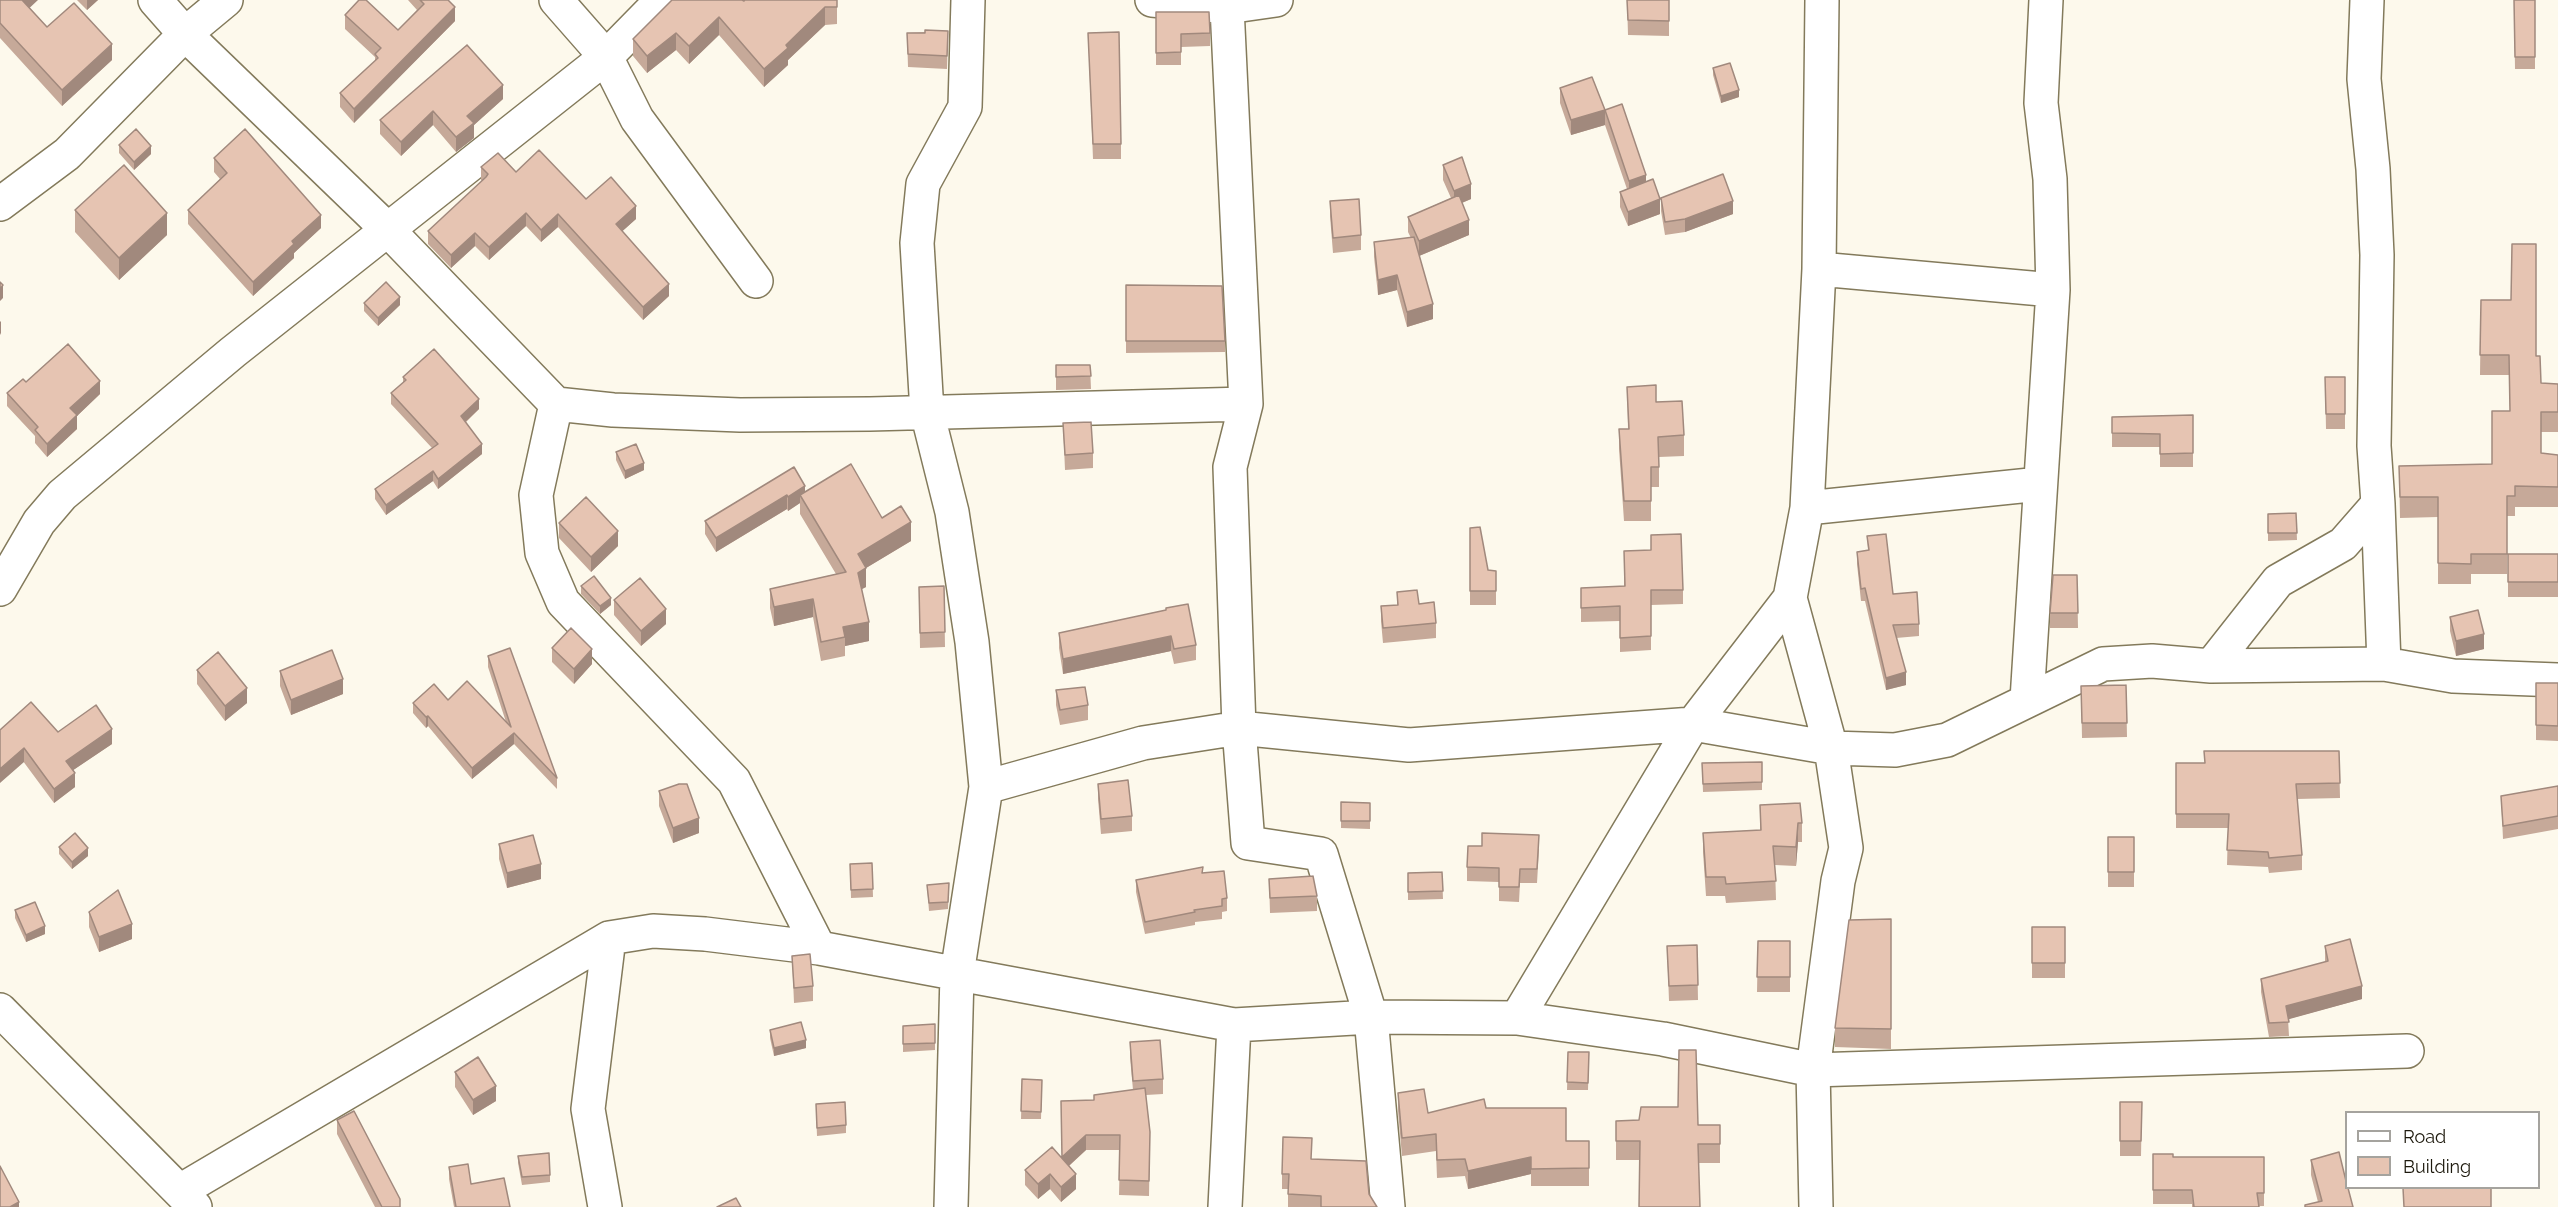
<!DOCTYPE html>
<style>
body{margin:0}
#map{position:relative;width:2558px;height:1207px;overflow:hidden;background:#fdf9ec;font-family:Raleway,sans-serif}
canvas{display:block}
.legend{position:absolute;left:2345px;top:1111px;width:195px;height:78px;box-sizing:border-box;background:#fff;border:2px solid #a5a39e;margin:0;padding:8px 10px;list-style:none;font-size:18px;color:#1d190d}
.legend li{display:flex;align-items:center;gap:12px;height:30px}
.legend b{width:30px;border:2px solid #a5a39e}
</style>
<div id="map">
<canvas width="2558" height="1207"></canvas>
<ul class="legend">
<li><b style="height:8px;background:#fff"></b>Road</li>
<li><b style="height:16px;background:#e6c4b2"></b>Building</li>
</ul>
</div>
<script>
const c = document.querySelector('canvas').getContext('2d');
c.lineJoin = 'round';
const poly = rows => new Path2D(rows.map(r => 'M' + r).join(''));
function trace(path, color, width, dash) { c.strokeStyle = color; c.lineWidth = width; c.lineCap = dash ? 'butt' : 'round'; c.setLineDash(dash || []); c.stroke(path); }
function paint(path, color) { c.fillStyle = color; c.fill(path, 'evenodd'); }
const minor = poly([
 [155,0,185,34,387,229,556,404,613,410,740,415,870,414,1246,404],
 [556,0,606,57,637,119,756,281],
 [1152,0,1227,7,1276,0],
 [1227,7,1246,404,1230,467,1239,728,1248,843,1321,854,1371,1017,1388,1207],
 [0,204,67,154,185,34,226,0],
 [1819,269,2053,290],
 [556,404,536,495,542,553,563,602,734,781,819,948],
 [2378,504,2384,664],
 [1807,508,2040,484],
 [0,589,39,522,62,495,233,352,606,57,662,0],
 [2211,666,2384,664,2453,676,2558,680],
 [2027,700,2053,290,2050,179,2041,103,2046,0],
 [986,787,1143,743,1239,728,1409,745,1693,724,1831,748,1895,750,1947,740,2103,664,2152,661,2211,666,2278,581,2343,544,2378,504,2374,446,2377,255,2373,169,2364,79,2367,0],
 [0,1010,195,1207],
 [1517,1018,1693,724,1790,598],
 [180,1191,609,938,653,931,705,934,819,948,1234,1025,1371,1017,1517,1018,1663,1039,1813,1070,2407,1051],
 [605,1207,588,1109,609,938],
 [951,1207,957,974,986,787,972,642,952,512,927,412,917,243,923,184,965,107,968,0],
 [1225,1207,1234,1025],
 [1816,1207,1813,1070,1838,881,1846,848,1831,748,1790,598,1807,508,1819,269,1822,0]
]);
trace(minor, '#837a5b', 36);
trace(minor, '#fff', 33);
paint(poly([
 [0,0,30,8,47,27,112,60,62,106,0,38],
 [77,0,98,0,87,10],
 [408,0,448,0,455,21,354,123,340,107,340,93,375,61,375,57,345,29,345,15,398,30,417,10],
 [837,0,837,24,825,25,788,60,788,65,764,87,719,35,689,64,676,50,647,73,633,56,633,39,744,1],
 [1627,0,1669,0,1669,36,1628,35],
 [2514,0,2535,0,2535,69,2515,69],
 [1156,12,1210,33,1210,46,1181,47,1181,65,1156,65],
 [948,31,947,69,908,67,907,33],
 [1088,33,1121,144,1121,159,1093,159],
 [1713,68,1739,97,1721,103,1713,75],
 [1560,88,1605,110,1646,182,1660,214,1628,226,1620,207,1620,192,1627,189,1605,125,1571,135,1560,103],
 [503,99,474,125,474,138,456,152,433,125,401,156,380,134,380,120],
 [119,145,151,154,134,170,119,153],
 [214,158,321,228,294,253,294,258,253,296,188,224,188,210,220,179,214,172],
 [1443,165,1471,199,1462,203,1469,235,1419,256,1433,319,1407,327,1397,290,1378,295,1374,257,1374,242,1411,238,1408,232,1408,217,1451,198,1443,180],
 [481,167,516,172,636,219,622,231,669,296,643,320,558,227,541,242,526,226,489,260,475,246,451,268,428,244,428,231,482,181,481,180],
 [1661,198,1733,214,1685,232,1665,235,1661,211],
 [1330,201,1361,235,1361,250,1333,253,1330,216],
 [75,210,167,235,119,280,75,232],
 [1126,285,1225,341,1225,352,1126,353],
 [2481,300,2536,356,2541,383,2558,384,2558,432,2541,432,2541,453,2558,455,2558,507,2515,507,2515,516,2507,516,2507,574,2471,574,2471,584,2438,584,2438,517,2400,518,2399,466,2492,464,2510,411,2509,375,2480,375],
 [364,303,400,305,378,326,364,311],
 [1056,365,1090,365,1091,389,1056,390],
 [403,377,479,409,466,422,482,454,438,489,433,481,386,515,375,499,375,489,432,448,391,404,391,393,403,383],
 [2325,377,2345,377,2345,429,2326,429],
 [26,382,100,394,77,416,77,429,47,457,35,443,35,436,7,406,7,393],
 [1627,387,1656,402,1684,435,1684,456,1659,457,1659,487,1651,487,1651,521,1624,521,1619,449,1619,429,1628,429],
 [2193,415,2193,467,2160,467,2160,447,2112,447,2112,417],
 [1063,423,1093,453,1093,468,1065,470],
 [616,452,644,470,625,479,616,460],
 [794,467,805,491,882,518,911,541,866,568,866,587,862,589,869,641,845,646,845,656,821,661,813,617,774,626,770,608,770,589,836,574,800,514,800,503,788,511,787,509,716,552,705,534,705,521],
 [2296,513,2297,540,2268,541,2268,514],
 [559,523,618,546,591,572,559,538],
 [1470,528,1488,570,1496,571,1496,605,1470,605],
 [1651,535,1683,590,1683,604,1651,605,1651,650,1620,652,1620,621,1581,622,1581,588,1624,586,1624,551,1651,550],
 [1867,536,1893,594,1919,624,1919,636,1896,638,1906,685,1886,690,1865,601,1861,601,1857,564,1857,552,1868,550],
 [2508,554,2558,554,2558,597,2508,597],
 [2077,575,2078,628,2050,628,2050,613],
 [581,586,611,605,600,614,581,594],
 [944,586,945,647,920,648,919,587],
 [1397,592,1419,604,1436,623,1436,638,1383,643,1381,621,1381,606,1397,605],
 [614,600,666,624,641,646,614,615],
 [1166,610,1196,645,1196,660,1174,664,1171,651,1063,674,1059,648,1059,633],
 [2450,617,2484,649,2456,656,2450,631],
 [552,648,592,664,574,684,552,662],
 [488,656,557,778,557,789,514,744,472,779,428,726,426,728,413,713,413,703,448,700,506,722,488,667],
 [197,670,247,703,225,721,197,684],
 [280,671,343,694,291,715,280,686],
 [2536,683,2558,683,2558,741,2536,740],
 [2126,685,2127,737,2082,738,2081,686],
 [1056,690,1088,705,1088,720,1060,725,1056,705],
 [0,730,58,732,112,744,73,770,75,787,54,803],
 [2339,751,2340,798,2297,799,2302,855,2302,870,2269,873,2268,867,2227,865,2228,828,2176,828,2176,763,2204,763],
 [1762,762,1762,790,1703,792,1702,763],
 [1098,784,1132,816,1132,831,1101,834,1098,799],
 [2558,786,2558,829,2503,839,2501,796],
 [659,791,699,833,673,843,659,806],
 [1341,802,1370,803,1370,829,1341,828],
 [1760,805,1802,823,1802,842,1798,842,1796,866,1775,865,1776,900,1726,903,1725,896,1706,896,1703,852,1703,833,1760,830],
 [2108,837,2134,837,2134,887,2108,887],
 [499,844,541,879,507,888,499,859],
 [59,847,88,856,72,869,59,854],
 [1539,849,1537,883,1520,883,1519,902,1499,901,1499,882,1467,881,1467,867],
 [872,863,873,897,851,898,850,864],
 [1442,872,1443,899,1408,900,1408,873],
 [1203,873,1227,898,1227,911,1222,912,1222,919,1195,922,1195,925,1145,934,1136,892,1136,880],
 [1269,879,1317,896,1317,911,1270,913],
 [949,883,948,909,929,911,927,885],
 [15,910,45,934,26,942,15,918],
 [89,912,132,939,99,952,89,927],
 [1891,919,1891,1049,1835,1047,1835,1028],
 [2032,927,2065,927,2065,978,2032,978],
 [1758,941,1790,941,1790,992,1757,992],
 [1697,945,1698,1000,1669,1001,1667,946],
 [2325,946,2362,999,2288,1019,2289,1036,2269,1037,2261,992,2261,979,2325,962],
 [792,956,813,986,813,1001,794,1003],
 [935,1024,935,1050,903,1052,903,1026],
 [770,1030,806,1048,774,1056,770,1038],
 [1130,1042,1163,1079,1163,1094,1146,1095,1150,1132,1149,1196,1119,1195,1120,1150,1086,1150,1069,1166,1076,1189,1061,1202,1050,1189,1038,1199,1025,1185,1025,1170,1062,1158,1061,1101,1094,1100,1094,1095,1133,1090,1130,1057],
 [1568,1052,1589,1052,1588,1090,1567,1090],
 [455,1072,496,1101,473,1115,455,1087],
 [1022,1079,1042,1080,1041,1119,1021,1119],
 [1398,1093,1428,1113,1486,1108,1566,1141,1589,1141,1589,1186,1531,1186,1531,1174,1468,1189,1465,1176,1437,1178,1436,1151,1402,1156,1398,1111],
 [2120,1102,2142,1102,2141,1156,2120,1156],
 [1678,1107,1698,1125,1720,1125,1720,1163,1699,1163,1639,1160,1616,1160,1616,1121,1639,1120],
 [816,1111,846,1125,846,1133,817,1136],
 [337,1120,400,1207,375,1207,337,1134],
 [2153,1154,2173,1157,2264,1157,2264,1206,2192,1207,2192,1204,2153,1204],
 [518,1156,550,1175,550,1182,522,1185,518,1163],
 [1312,1159,1369,1194,1377,1207,1288,1207,1288,1189,1282,1189,1282,1174],
 [2311,1160,2353,1207,2318,1202,2311,1175],
 [449,1167,471,1184,510,1207,454,1207,449,1179]
]), '#c6a999');
paint(poly([
 [22,0,38,0,22,15],
 [87,0,98,0,87,10],
 [455,7,455,21,354,123,354,109],
 [825,7,825,25,788,60,788,65,764,87,764,69,786,45],
 [719,17,719,35,689,64,689,46],
 [676,33,676,50,647,73,647,56],
 [112,44,112,60,62,106,62,90],
 [503,85,503,99,474,125,474,138,456,152,456,137,467,116],
 [1739,90,1739,97,1721,103,1721,96],
 [1605,110,1605,125,1571,135,1571,120],
 [433,111,433,125,401,156,401,142],
 [151,146,151,154,134,170,134,162],
 [1646,175,1646,190,1629,196,1629,181],
 [1471,184,1471,199,1454,206,1454,191],
 [1660,199,1660,214,1628,226,1628,212],
 [1733,201,1733,214,1685,232,1685,219],
 [636,206,636,219,616,237,616,224],
 [167,213,167,235,119,280,119,258],
 [526,213,526,226,489,260,489,247],
 [558,214,558,227,541,242,541,230],
 [321,215,321,228,294,253,294,258,253,296,253,282,292,241],
 [1469,220,1469,235,1419,256,1419,241],
 [475,233,475,246,451,268,451,255],
 [1397,275,1397,290,1378,295,1378,280],
 [669,284,669,296,643,320,643,307],
 [3,285,3,298,0,301,0,289],
 [400,297,400,305,378,326,378,318],
 [1433,304,1433,319,1407,327,1407,312],
 [1,321,1,333,0,335,0,322],
 [100,381,100,394,77,416,77,429,47,457,47,444,70,408],
 [479,399,479,409,461,426,461,416],
 [482,444,482,454,438,489,438,479],
 [644,463,644,470,625,479,625,471],
 [433,471,433,481,386,515,386,505],
 [805,486,805,500,800,495,800,503,788,511,788,497],
 [787,495,787,509,716,552,716,538],
 [911,522,911,541,866,568,866,587,858,591,858,554],
 [618,531,618,546,591,572,591,557],
 [611,598,611,605,600,614,600,606],
 [813,599,813,617,774,626,774,607],
 [666,609,666,624,641,646,641,631],
 [869,622,869,641,845,646,845,637,843,627],
 [2484,634,2484,649,2456,656,2456,641],
 [1171,636,1171,651,1063,674,1063,659],
 [592,649,592,664,574,684,574,669],
 [1906,672,1906,685,1886,690,1886,678],
 [343,679,343,694,291,715,291,700],
 [247,688,247,703,225,721,225,706],
 [428,716,428,726,426,728,426,717],
 [112,729,112,744,66,775,66,761],
 [514,733,514,744,472,779,472,768],
 [24,748,24,762,0,783,0,769],
 [75,773,75,787,54,803,54,789],
 [699,818,699,833,673,843,673,828],
 [1798,823,1798,842,1796,866,1796,847],
 [88,848,88,856,72,869,72,862],
 [541,864,541,879,507,888,507,873],
 [132,924,132,939,99,952,99,937],
 [45,926,45,934,26,942,26,935],
 [2362,986,2362,999,2286,1020,2286,1006],
 [806,1040,806,1048,774,1056,774,1048],
 [496,1086,496,1101,473,1115,473,1100],
 [1086,1135,1086,1150,1062,1172,1062,1157],
 [1531,1157,1531,1174,1468,1189,1468,1171],
 [1050,1174,1050,1189,1038,1199,1038,1184],
 [1076,1174,1076,1189,1061,1202,1061,1187],
 [19,1202,19,1207,10,1207]
]), '#a1897d');
const building = poly([
 [0,0,22,0,47,27,74,3,112,44,62,90,0,23,0,0],
 [359,0,366,0,398,30,424,4,420,0,448,0,455,7,354,109,340,93,378,58,375,54,381,48,345,15,359,0],
 [672,0,742,0,744,1,745,0,837,0,837,7,825,7,786,45,788,48,764,69,719,17,689,46,676,33,647,56,633,39,672,0],
 [1627,0,1669,0,1669,21,1628,20,1627,0],
 [2514,0,2535,0,2535,57,2515,57,2514,0],
 [1156,12,1209,12,1210,33,1181,34,1181,52,1156,53,1156,12],
 [925,30,948,31,947,56,908,54,907,33,925,33,925,30],
 [1119,32,1121,144,1093,144,1088,33,1119,32],
 [467,45,503,85,467,116,474,123,456,137,433,111,401,142,380,120,467,45],
 [1730,63,1739,90,1721,96,1713,68,1730,63],
 [1592,77,1605,110,1571,120,1560,88,1592,77],
 [1622,104,1646,175,1629,181,1605,110,1622,104],
 [136,129,151,146,134,162,119,145,136,129],
 [245,129,321,215,292,241,294,244,253,282,188,210,227,173,214,158,245,129],
 [539,150,586,199,611,177,636,206,616,224,669,284,643,307,558,214,541,230,526,213,489,247,475,233,451,255,428,231,486,177,488,174,481,167,498,153,516,172,539,150],
 [1462,157,1471,184,1454,191,1443,165,1462,157],
 [124,165,167,213,119,258,75,210,124,165],
 [1723,174,1733,201,1685,219,1665,222,1661,198,1723,174],
 [1653,179,1660,199,1628,212,1620,192,1653,179],
 [1459,195,1469,220,1419,241,1408,217,1459,195],
 [1359,199,1361,235,1333,238,1330,201,1359,199],
 [1414,237,1433,304,1407,312,1397,275,1378,280,1374,242,1414,237],
 [2512,244,2536,244,2536,356,2540,356,2541,383,2558,384,2558,412,2541,412,2541,453,2558,455,2558,487,2515,486,2515,496,2507,496,2507,554,2471,554,2471,564,2438,563,2438,497,2400,497,2399,466,2492,464,2492,411,2510,411,2509,355,2480,355,2481,300,2511,300,2512,244],
 [0,282,3,285,0,289,0,282],
 [386,282,400,297,378,318,364,303,386,282],
 [1126,285,1222,286,1225,341,1126,341,1126,285],
 [68,344,100,381,70,408,77,415,47,444,35,430,38,427,7,393,23,379,26,382,68,344],
 [434,349,479,399,461,416,482,444,438,479,433,471,386,505,375,489,438,444,391,393,406,380,403,377,434,349],
 [1056,365,1090,365,1091,376,1056,377,1056,365],
 [2325,377,2345,377,2345,414,2326,414,2325,377],
 [1656,385,1656,402,1682,401,1684,435,1658,437,1659,467,1651,467,1651,501,1624,501,1619,429,1629,429,1627,387,1656,385],
 [2193,415,2193,453,2160,454,2160,434,2112,433,2112,417,2193,415],
 [1091,422,1093,453,1065,455,1063,423,1091,422],
 [636,444,644,463,625,471,616,452,636,444],
 [851,464,882,518,901,506,911,522,858,554,866,568,858,573,869,622,843,627,845,637,821,642,813,599,774,607,770,589,846,572,800,495,851,464],
 [794,467,805,486,788,497,787,495,716,538,705,521,794,467],
 [586,497,618,531,591,557,559,523,586,497],
 [2296,513,2297,533,2268,533,2268,514,2296,513],
 [1480,527,1488,570,1496,571,1496,591,1470,591,1470,528,1480,527],
 [1681,534,1683,590,1651,590,1651,636,1620,638,1620,606,1581,608,1581,588,1625,586,1624,551,1651,550,1651,535,1681,534],
 [1886,534,1893,594,1917,592,1919,624,1893,625,1906,672,1886,678,1865,588,1861,589,1857,552,1869,550,1867,536,1886,534],
 [2508,554,2558,554,2558,582,2508,582,2508,554],
 [2053,575,2077,575,2078,613,2050,613,2053,575],
 [594,576,611,598,600,606,581,586,594,576],
 [640,578,666,609,641,631,614,600,640,578],
 [944,586,945,632,920,633,919,587,944,586],
 [1417,590,1419,604,1434,602,1436,623,1383,628,1381,606,1398,605,1397,592,1417,590],
 [1188,604,1196,645,1174,649,1171,636,1063,659,1059,633,1166,610,1166,608,1188,604],
 [2478,610,2484,634,2456,641,2450,617,2478,610],
 [571,628,592,649,574,669,552,648,571,628],
 [510,648,557,778,514,733,472,768,428,716,426,717,413,703,434,684,448,700,467,681,511,727,488,656,510,648],
 [332,650,343,679,291,700,280,671,332,650],
 [218,652,247,688,225,706,197,670,218,652],
 [2536,683,2558,683,2558,726,2536,725,2536,683],
 [2126,685,2127,723,2082,723,2081,686,2126,685],
 [1085,687,1088,705,1060,710,1056,690,1085,687],
 [31,702,58,732,96,705,112,729,66,761,75,773,54,789,24,748,0,769,0,730,31,702],
 [2204,751,2339,751,2340,783,2296,784,2302,855,2269,858,2268,852,2227,850,2229,814,2176,814,2176,763,2205,763,2204,751],
 [1762,762,1762,782,1703,784,1702,763,1762,762],
 [1128,780,1132,816,1101,819,1098,784,1128,780],
 [679,784,687,784,699,818,673,828,659,791,679,784],
 [2558,786,2558,816,2503,826,2501,796,2558,786],
 [1341,802,1370,803,1370,821,1341,821,1341,802],
 [1800,803,1802,823,1798,823,1796,847,1773,846,1776,881,1726,884,1725,877,1706,877,1703,833,1761,830,1760,805,1800,803],
 [75,833,88,848,72,862,59,847,75,833],
 [1482,833,1539,835,1537,869,1520,869,1519,887,1499,887,1499,868,1467,867,1468,846,1482,846,1482,833],
 [533,835,541,864,507,873,499,844,533,835],
 [2108,837,2134,837,2134,872,2108,872,2108,837],
 [872,863,873,889,851,890,850,864,872,863],
 [1203,867,1202,873,1224,871,1227,898,1222,899,1222,906,1194,910,1195,912,1145,922,1136,880,1203,867],
 [1442,872,1443,891,1408,892,1408,873,1442,872],
 [1313,876,1317,896,1270,898,1269,879,1313,876],
 [949,883,948,902,929,903,927,885,949,883],
 [118,890,132,924,99,937,89,912,118,890],
 [35,902,45,926,26,935,15,910,35,902],
 [1891,919,1891,1029,1835,1028,1849,920,1891,919],
 [2032,927,2065,927,2065,963,2032,963,2032,927],
 [2350,939,2362,986,2286,1006,2289,1022,2269,1023,2261,979,2328,961,2325,946,2350,939],
 [1758,941,1790,941,1790,977,1757,977,1758,941],
 [1697,945,1698,985,1669,986,1667,946,1697,945],
 [810,954,813,986,794,988,792,956,810,954],
 [801,1022,806,1040,774,1048,770,1030,801,1022],
 [935,1024,935,1043,903,1044,903,1026,935,1024],
 [1160,1040,1163,1079,1133,1081,1130,1042,1160,1040],
 [1679,1050,1696,1050,1698,1125,1720,1125,1720,1144,1698,1144,1700,1207,1639,1207,1640,1141,1616,1141,1616,1121,1639,1120,1641,1107,1678,1107,1679,1050],
 [1568,1052,1589,1052,1588,1083,1567,1082,1568,1052],
 [478,1057,496,1086,473,1100,455,1072,478,1057],
 [1022,1079,1042,1080,1041,1112,1021,1111,1022,1079],
 [1145,1088,1150,1132,1149,1181,1119,1180,1120,1135,1086,1135,1062,1157,1061,1101,1094,1100,1094,1095,1145,1088],
 [1424,1089,1428,1113,1484,1099,1486,1108,1566,1108,1566,1141,1589,1141,1589,1168,1531,1169,1531,1157,1468,1171,1465,1159,1437,1160,1436,1134,1402,1138,1398,1093,1424,1089],
 [845,1102,846,1125,817,1128,816,1104,845,1102],
 [2120,1102,2142,1102,2141,1141,2120,1141,2120,1102],
 [354,1111,400,1199,400,1207,382,1207,337,1120,354,1111],
 [1283,1137,1312,1138,1311,1159,1366,1161,1369,1194,1377,1207,1321,1207,1321,1196,1288,1194,1289,1174,1282,1174,1283,1137],
 [1052,1147,1076,1174,1061,1187,1050,1174,1038,1184,1025,1170,1052,1147],
 [2339,1152,2346,1181,2346,1188,2348,1188,2353,1207,2305,1207,2305,1205,2322,1201,2311,1160,2339,1152],
 [549,1153,550,1175,522,1177,518,1156,549,1153],
 [2153,1154,2173,1154,2173,1157,2264,1157,2264,1193,2257,1193,2259,1207,2194,1207,2192,1190,2153,1190,2153,1154],
 [468,1164,471,1184,504,1178,510,1207,456,1207,449,1167,468,1164],
 [0,1166,19,1202,10,1207,0,1207,0,1166],
 [2403,1188,2491,1188,2491,1207,2404,1207,2403,1188],
 [736,1198,741,1207,717,1207,736,1198]
]);
paint(building, '#e6c4b2');
trace(building, '#a1897d', 1.5);
</script>
